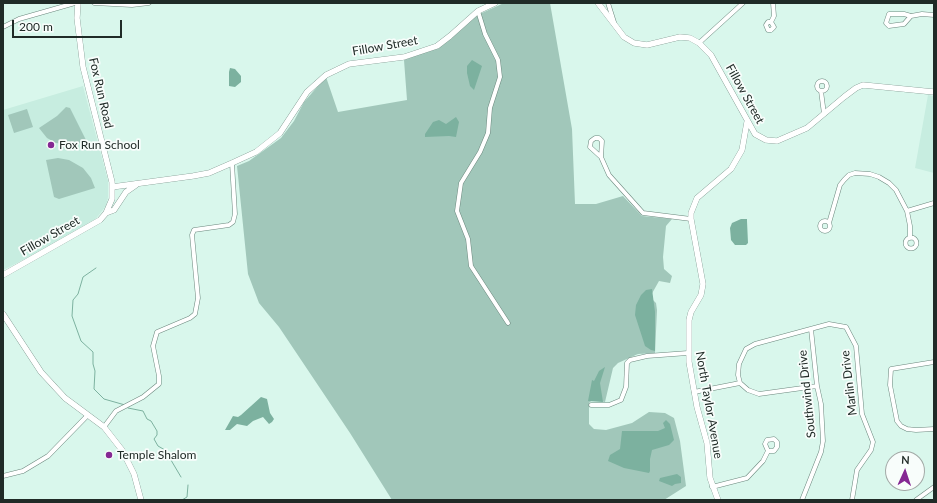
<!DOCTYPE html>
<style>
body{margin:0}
#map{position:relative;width:937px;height:503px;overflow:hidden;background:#d9f7ec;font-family:Lato,sans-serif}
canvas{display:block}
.frame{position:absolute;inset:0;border:4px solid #202b27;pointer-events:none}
.north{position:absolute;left:885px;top:451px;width:40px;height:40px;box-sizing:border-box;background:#f8fdfb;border:1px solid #a2a9a6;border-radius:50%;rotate:3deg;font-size:11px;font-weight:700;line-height:16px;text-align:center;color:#202b27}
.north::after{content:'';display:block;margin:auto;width:14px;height:18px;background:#852893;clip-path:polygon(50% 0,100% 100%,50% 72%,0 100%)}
.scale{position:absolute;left:12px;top:20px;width:110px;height:18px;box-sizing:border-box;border:2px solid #202b27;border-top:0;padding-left:5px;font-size:12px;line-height:14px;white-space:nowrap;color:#202b27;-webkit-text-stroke:3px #f8fdfb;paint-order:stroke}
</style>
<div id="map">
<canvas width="937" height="503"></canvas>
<div class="frame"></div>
<div class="north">N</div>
<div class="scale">200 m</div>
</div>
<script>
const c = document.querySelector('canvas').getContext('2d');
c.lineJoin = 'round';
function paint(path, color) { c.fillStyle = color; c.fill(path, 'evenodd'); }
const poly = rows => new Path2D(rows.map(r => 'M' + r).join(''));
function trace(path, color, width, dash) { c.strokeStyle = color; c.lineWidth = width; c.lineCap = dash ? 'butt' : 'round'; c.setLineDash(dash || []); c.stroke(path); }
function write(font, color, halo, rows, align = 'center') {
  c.font = font + ' Lato,sans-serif'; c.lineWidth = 3.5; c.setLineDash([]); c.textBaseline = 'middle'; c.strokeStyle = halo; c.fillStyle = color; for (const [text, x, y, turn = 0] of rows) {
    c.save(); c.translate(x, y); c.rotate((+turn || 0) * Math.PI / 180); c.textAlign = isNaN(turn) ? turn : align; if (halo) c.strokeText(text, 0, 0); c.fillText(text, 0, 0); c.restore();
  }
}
paint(poly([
 [83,86,108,181,108,197,106,206,94,221,47,248,3,270,3,110],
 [928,95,934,96,934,173,915,168]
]), '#c7ede0');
paint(poly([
 [504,3,550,3,572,129,575,204,596,204,623,196,642,216,672,219,666,226,663,257,664,269,672,276,670,283,659,281,650,297,656,303,657,310,655,353,638,354,618,363,613,368,605,402,592,400,589,403,589,424,594,429,606,430,632,423,649,412,665,413,674,418,680,441,686,486,664,500,392,500,350,433,279,327,259,303,248,274,237,166,249,161,281,138,294,121,304,102,326,77,338,112,407,100,404,60,443,45,473,17],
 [66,107,70,108,86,140,78,144,72,145,56,143,47,138,39,128,57,116],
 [27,109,33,127,14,133,8,115],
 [58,158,69,160,83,168,91,178,95,188,59,199,54,197,46,160]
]), '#a1c7ba');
paint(poly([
 [472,60,482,66,474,90,470,86,467,73,467,66],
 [230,68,235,69,241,76,241,82,235,87,229,86,229,72],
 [456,117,459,122,456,137,449,136,425,137,425,134,433,122,439,120,446,124],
 [741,219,747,219,747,221,748,243,746,245,735,245,731,240,730,228,732,223],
 [652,289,655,312,655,351,651,350,645,346,635,315,636,305,641,295,646,290],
 [605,367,600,383,603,402,588,401,592,380,594,381,599,371],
 [261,397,267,399,270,413,274,419,272,422,269,424,263,417,253,421,247,426,237,424,230,430,225,430,233,416,238,417,241,415],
 [666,420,670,424,674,440,669,445,652,450,650,459,650,471,649,473,624,468,608,461,610,455,620,449,622,431,658,431,665,428,663,423],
 [677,474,681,477,681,483,675,484,672,486,659,481,660,478]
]), '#7cb19f');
trace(poly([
 [96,268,83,277,78,294,73,300,72,316,81,341,93,352,93,364,95,371,94,389,104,399,125,405],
 [128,408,143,411,147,419,151,421,157,431,157,435,154,439,158,446,165,450,181,477],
 [182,500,187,497,188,485]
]), '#7cb19f', 1);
const street = poly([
 [94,3,132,5,149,3],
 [608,3,614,22],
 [478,11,485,34,498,60,500,77,490,108,488,133,480,152,461,183,457,211,468,239,471,266,508,323],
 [911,16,904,24,889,26,886,23,889,14,904,14,911,16,922,14,934,15],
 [771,22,774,27,771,30,768,30,766,25,768,22,771,22,774,16,773,3],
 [3,27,19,19,75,3],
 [699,43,743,3],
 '817 86a5 5 0 1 1 10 0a5 5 0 1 1-10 0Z',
 [821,91,824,114],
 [601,157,590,147,591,141,595,138,599,138,602,141,601,157,609,175,643,213,691,219],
 [907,211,934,203],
 '820 226a5 5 0 1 1 10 0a5 5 0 1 1-10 0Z',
 [829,223,840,185,844,180,849,175,855,173,870,174,879,177,889,183,896,190,907,211,910,226,910,238],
 '905.5 243a5.5 5.5 0 1 1 11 0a5.5 5.5 0 1 1-11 0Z',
 [934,362,891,369,890,385,897,421,901,426,907,429,916,430,934,429],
 [740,383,738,375,739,364,746,349,755,344,829,324,846,327,856,346,862,414,873,442,871,450,857,470,852,500],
 [740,383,748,390,759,394,817,386],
 [694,392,740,383],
 [591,405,609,405,621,400,626,387,627,363,630,360,647,356,688,353],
 [104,427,116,411,143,397,159,384,159,376,153,346,157,332,190,318,195,314,198,298,192,235,194,230,229,225,233,222,235,214,232,163],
 [3,476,23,471,48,456,87,416],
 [712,487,747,478,763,461,768,451,765,444,767,440,774,439,777,442,777,447,774,451,768,451],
 [802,500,821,452,823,441,821,404,817,386,811,329],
 [916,500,934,487]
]);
const secondary = poly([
 [598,3,624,37,634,43,647,45,680,37,690,38,699,43,711,55,755,134,766,140,777,141,807,128,844,97,856,88,863,85,934,92],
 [112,187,193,176,209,173,232,163,256,152,280,133,307,92,326,75,349,64,404,57,437,46,450,36,478,11,495,3],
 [106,213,114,210,126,192,136,185],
 [3,275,100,220,106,213,112,199,112,182,83,67,77,18,78,3],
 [3,314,41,372,65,398,104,427,122,450,134,474,141,500],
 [718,500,710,478,707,443,697,407,689,362,689,320,691,312,701,295,703,284,691,219,691,213,697,198,731,169,742,150,747,122]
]);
trace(street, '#6b877d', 5);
trace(secondary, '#6b877d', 6);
trace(street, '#fff', 4);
trace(secondary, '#fff', 5.5);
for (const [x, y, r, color] of [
 [51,145,4,"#852893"],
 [109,455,4,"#852893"]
]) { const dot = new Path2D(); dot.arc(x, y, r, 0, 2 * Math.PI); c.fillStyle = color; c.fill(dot); trace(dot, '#f8fdfb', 1.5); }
write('12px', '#202b27', '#f8fdfb', [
 ["Fillow Street",385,46,-10],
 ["Fox Run Road",101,93,77],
 ["Fillow Street",745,94,61],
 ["Fillow Street",50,236,-30],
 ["Marlin Drive",849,383,-97],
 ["Southwind Drive",807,394,-96],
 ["North Taylor Avenue",709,405,80]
]);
write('12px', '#202b27', '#f8fdfb', [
 ["Fox Run School",59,145],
 ["Temple Shalom",117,455]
], 'left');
</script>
